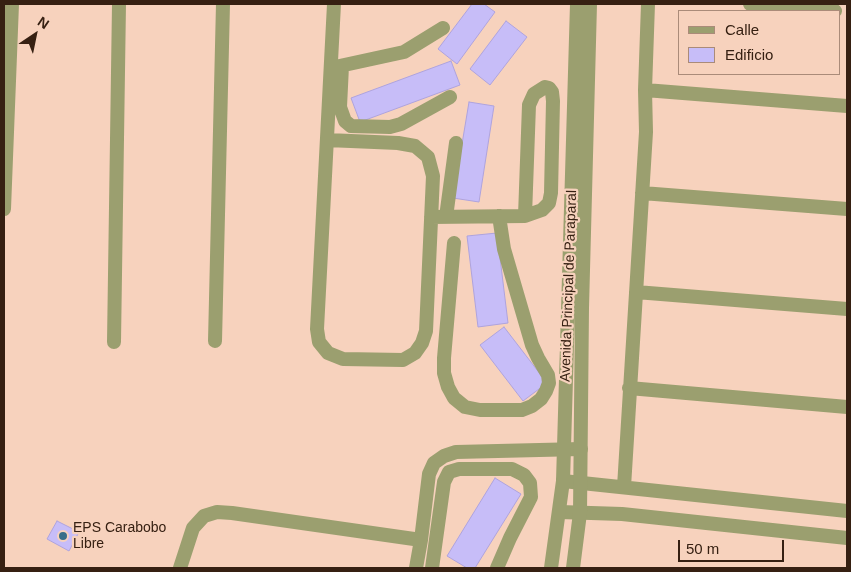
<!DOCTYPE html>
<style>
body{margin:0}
#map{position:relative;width:851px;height:572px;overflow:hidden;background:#f7d2bd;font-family:Helvetica,sans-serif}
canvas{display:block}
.frame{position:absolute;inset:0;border:5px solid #362012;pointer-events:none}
.legend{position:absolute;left:678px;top:10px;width:162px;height:65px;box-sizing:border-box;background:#f7d2bd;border:1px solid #aa8b79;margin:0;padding:6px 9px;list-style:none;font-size:15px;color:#362012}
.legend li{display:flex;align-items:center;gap:10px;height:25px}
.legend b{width:25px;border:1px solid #aa8b79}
.north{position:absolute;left:10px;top:10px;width:50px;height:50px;-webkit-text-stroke:4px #f7d2bd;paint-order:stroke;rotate:34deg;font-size:14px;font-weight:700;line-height:20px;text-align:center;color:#362012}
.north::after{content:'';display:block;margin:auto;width:18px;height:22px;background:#362012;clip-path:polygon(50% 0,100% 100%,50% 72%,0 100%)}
.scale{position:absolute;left:678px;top:540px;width:106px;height:22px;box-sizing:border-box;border:2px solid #362012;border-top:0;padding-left:6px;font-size:15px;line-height:18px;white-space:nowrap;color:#362012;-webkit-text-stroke:4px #f7d2bd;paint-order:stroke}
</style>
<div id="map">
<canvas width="851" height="572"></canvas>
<div class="frame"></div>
<ul class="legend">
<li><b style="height:6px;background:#9b9f6f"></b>Calle</li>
<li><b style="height:14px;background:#c7bdf8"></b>Edificio</li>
</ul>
<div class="north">N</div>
<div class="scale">50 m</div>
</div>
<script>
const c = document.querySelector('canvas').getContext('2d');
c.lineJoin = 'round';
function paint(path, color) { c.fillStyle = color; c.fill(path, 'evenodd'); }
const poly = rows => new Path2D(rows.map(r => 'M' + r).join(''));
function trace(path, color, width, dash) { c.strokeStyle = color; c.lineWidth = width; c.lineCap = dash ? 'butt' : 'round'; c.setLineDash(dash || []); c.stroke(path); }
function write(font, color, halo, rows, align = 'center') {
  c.font = font + ' Helvetica,sans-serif'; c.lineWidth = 4.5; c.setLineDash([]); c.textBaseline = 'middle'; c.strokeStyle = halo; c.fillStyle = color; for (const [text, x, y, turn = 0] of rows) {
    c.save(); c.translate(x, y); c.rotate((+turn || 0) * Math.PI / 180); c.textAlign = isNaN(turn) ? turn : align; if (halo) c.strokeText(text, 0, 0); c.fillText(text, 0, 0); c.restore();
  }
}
const building = poly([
 [472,4,484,4,495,12,457,64,438,49,472,4],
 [506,21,527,37,490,85,470,69,506,21],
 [451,61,460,85,360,122,351,98,451,61],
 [469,102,494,106,479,202,453,198,469,102],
 [497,233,508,323,478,327,467,236,497,233],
 [504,327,547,383,523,401,480,345,504,327],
 [495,478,521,494,475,568,467,568,447,556,495,478],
 [57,521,79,532,69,551,47,539,57,521]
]);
paint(building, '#c7bdf8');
trace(building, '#aea3dd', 1);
trace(poly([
 [750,4,835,11],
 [342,66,340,107,345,121,351,126,390,127,401,124,450,97],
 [335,67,404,52,443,28],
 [645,90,847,106],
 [327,140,398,143,415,146,428,157,433,176,426,331,422,343,415,353,403,360,343,359,328,353,319,342,317,329,334,4],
 [642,193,847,209],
 [4,209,12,4],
 [431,217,525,216,542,210,549,203,551,193,553,101,552,92,549,88,545,87,534,94,529,105,525,216],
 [446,217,456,143],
 [454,243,444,358,444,373,448,387,454,398,465,407,480,410,522,410,532,406,541,399,546,391,549,383,548,375,538,358,532,345,504,249,499,216],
 [636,292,847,309],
 [215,341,223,4],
 [114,342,119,4],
 [629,388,847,407],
 [563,481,847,511],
 [624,487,646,132,645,90,648,4],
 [560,512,622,514,847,538],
 [180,568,193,528,204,516,217,512,232,513,421,540],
 [416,568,421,540,429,474,434,463,444,456,456,452,581,449],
 [432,568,444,482,449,472,459,469,512,469,524,475,530,483,531,497,510,538,497,568]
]), '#9b9f6f', 14);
trace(poly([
 [551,568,563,481,577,4],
 [573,568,580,513,582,308,590,4]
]), '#9b9f6f', 14);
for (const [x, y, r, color] of [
 [63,536,5,"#376e89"]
]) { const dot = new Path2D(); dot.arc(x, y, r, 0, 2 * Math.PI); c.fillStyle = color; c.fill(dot); trace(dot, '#f7d2bd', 2); }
write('14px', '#362012', '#f7d2bd', [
 ["Avenida Principal de Paraparal",569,286,-88]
]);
write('14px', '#362012', '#f7d2bd', [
 ["EPS Carabobo",73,528],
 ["Libre",73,544]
], 'left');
</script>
